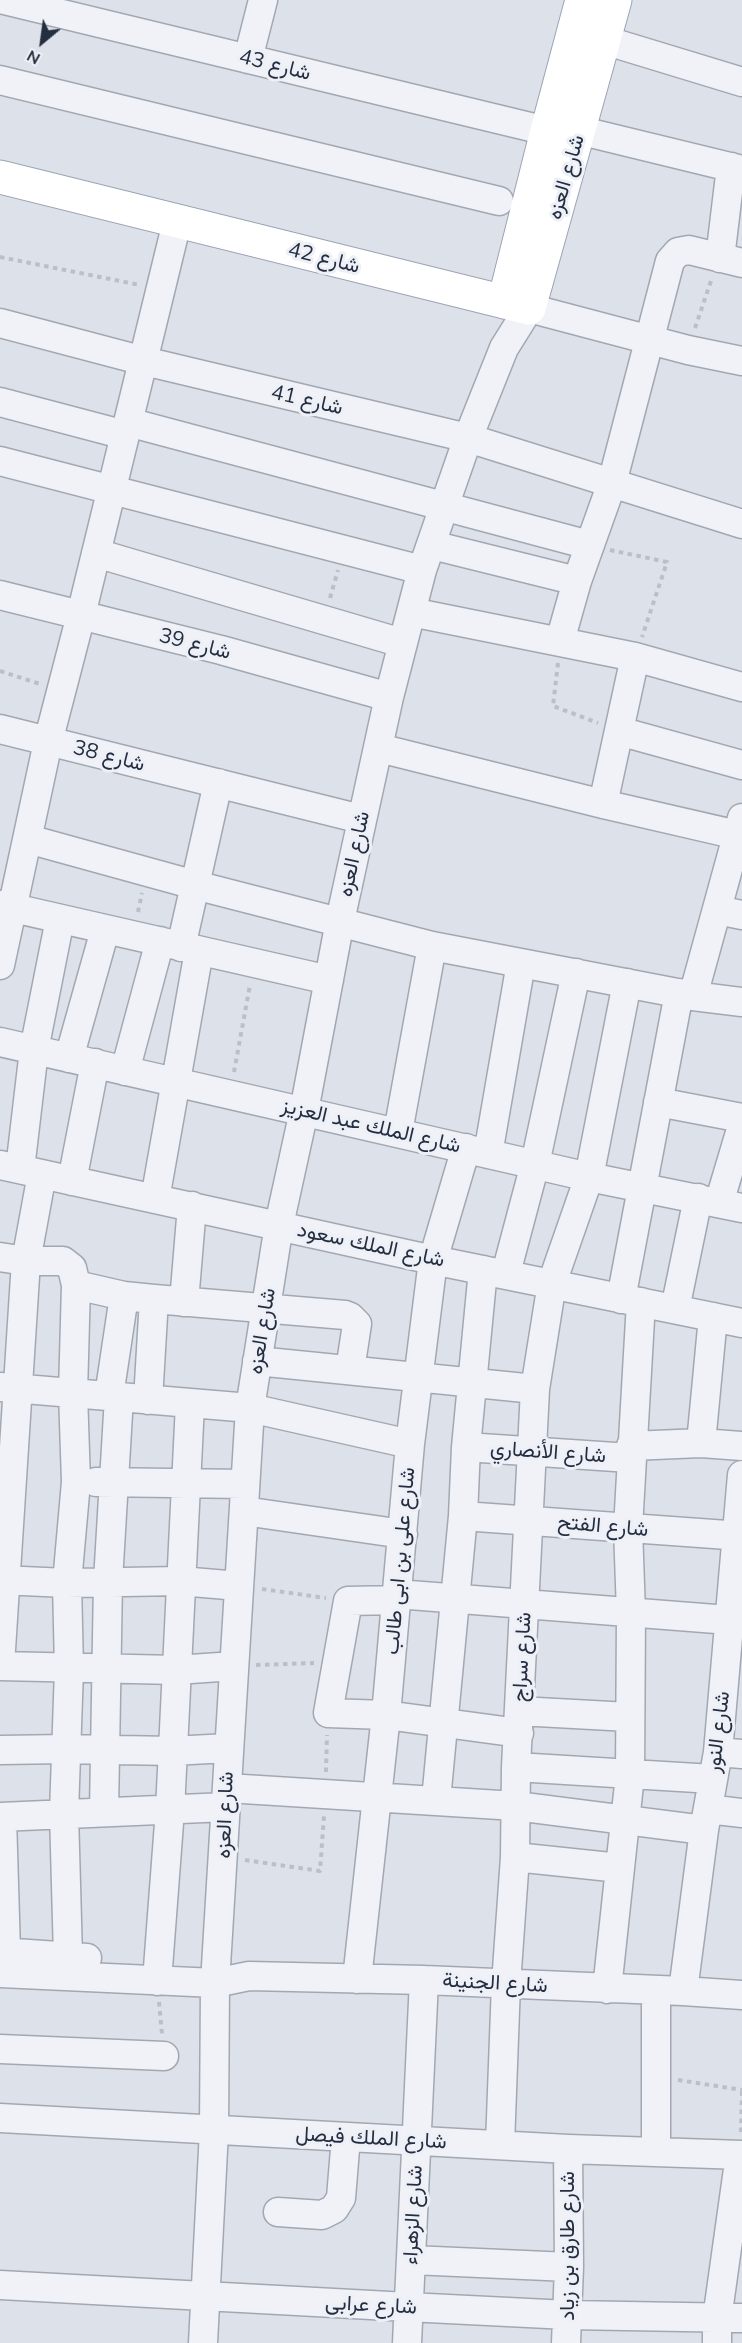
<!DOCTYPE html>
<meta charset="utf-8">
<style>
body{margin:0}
#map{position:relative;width:742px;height:2343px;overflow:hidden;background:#dde1e9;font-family:Mulish,sans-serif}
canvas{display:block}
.north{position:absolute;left:12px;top:12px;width:60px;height:60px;-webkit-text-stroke:4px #edf0f6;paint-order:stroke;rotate:209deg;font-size:16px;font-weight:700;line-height:24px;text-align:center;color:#252e41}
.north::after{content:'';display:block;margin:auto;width:21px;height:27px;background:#252e41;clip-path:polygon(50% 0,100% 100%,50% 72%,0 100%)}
</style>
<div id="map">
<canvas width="742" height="2343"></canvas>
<div class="north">N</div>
</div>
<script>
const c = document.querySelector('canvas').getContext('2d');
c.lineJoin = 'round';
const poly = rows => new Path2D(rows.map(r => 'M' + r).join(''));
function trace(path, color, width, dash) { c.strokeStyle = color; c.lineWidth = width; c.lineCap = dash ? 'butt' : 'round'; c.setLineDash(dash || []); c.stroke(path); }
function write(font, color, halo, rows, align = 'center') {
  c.font = font + ' Mulish,Vazirmatn,sans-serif'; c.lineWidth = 6; c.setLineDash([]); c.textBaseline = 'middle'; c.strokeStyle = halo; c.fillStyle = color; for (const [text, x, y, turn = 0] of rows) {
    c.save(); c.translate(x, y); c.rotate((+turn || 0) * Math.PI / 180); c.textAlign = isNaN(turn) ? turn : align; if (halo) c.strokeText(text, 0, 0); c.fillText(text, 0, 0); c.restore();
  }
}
const minor = poly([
 [4,0,547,131],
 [604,40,742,82],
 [248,59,263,0],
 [0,80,499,201],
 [578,130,742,170],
 [720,258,731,167],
 [0,323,144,361,468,438,742,524],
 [0,402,125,435],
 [128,422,589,545],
 [0,461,422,570],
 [432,545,577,581],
 [96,553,402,643],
 [0,595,221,650,389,697],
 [411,612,635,657,742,687],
 [560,641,577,581,612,483,670,261,678,252,689,250,742,263],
 [0,729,361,819],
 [619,731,742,765],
 [379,748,603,804,742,836],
 [603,804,635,657],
 [28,839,195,885,432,946,693,996,742,1002],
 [0,905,329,980],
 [717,910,742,915],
 [181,947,218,783],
 [0,965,48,742,81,615,177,222],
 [693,996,742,818],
 [0,1042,589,1177,742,1208],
 [69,1058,105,930],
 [125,1071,160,941],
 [658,1102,742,1118],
 [398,1132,432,946],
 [488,1154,521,963],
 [0,1165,433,1260,742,1323],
 [20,1169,34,1050,60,919],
 [72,1181,95,1063],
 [155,1199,199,951],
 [719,1203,742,1126],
 [0,1257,26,1261,63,1261,72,1268,76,1285,73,1393,76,1482,67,1583,69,1669,64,1813,68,1957],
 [506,1273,535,1164,576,973],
 [76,1285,124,1296,154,1299,345,1315,350,1317,357,1324,350,1370],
 [621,1299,679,993],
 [184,1302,192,1206],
 [675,1309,698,1198],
 [257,1361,535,1389],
 [0,1387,250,1408,410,1444],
 [109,1396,124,1296],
 [148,1400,154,1299],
 [701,1443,713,1317],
 [631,1446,701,1443,742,1446],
 [466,1447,630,1458],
 [96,1482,245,1484],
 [244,1511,403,1534],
 [463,1516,742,1536],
 [0,1580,67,1583,180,1581,239,1586],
 [397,1594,742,1621],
 [396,1600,348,1601,328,1713,386,1715,519,1733],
 [0,1665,26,1261,42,1174],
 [0,1666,176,1670,234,1666],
 [519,1711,629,1717],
 [0,1750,66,1749,172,1751,228,1748],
 [718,1752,742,1754],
 [516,1767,713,1779],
 [227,1788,516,1806,704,1830],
 [436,1800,463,1516,466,1447,483,1270],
 [708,1809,742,1813],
 [104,1811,108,1581,119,1397],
 [0,1817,226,1807],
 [2,1817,6,1952],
 [515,1857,620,1868],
 [0,1952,87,1958],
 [0,1973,215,1983,249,1976,424,1980,683,1991,742,1995],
 [357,1979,386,1715,410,1444,433,1260,466,1148],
 [157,1981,170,1810,190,1404],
 [607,1989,630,1775,631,1613,628,1528,641,1302],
 [656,1990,656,2151],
 [683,1991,704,1830,718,1752,742,1475],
 [0,2049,164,2056],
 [0,2118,568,2149,742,2155],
 [500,2145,506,1984,515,1857,516,1767,535,1389,552,1283,589,1177,627,983],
 [278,2212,322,2215,334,2209,341,2198,346,2137],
 [412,2260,569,2267],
 [0,2285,408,2307,568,2315,742,2318],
 [203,2343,214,2131,215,1983,250,1408,279,1225,304,1111,340,921,389,697,411,612,422,570,468,438,504,348,529,308,688,350,742,361],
 [407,2343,424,1980],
 [566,2343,569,2267,568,2149],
 [717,2343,717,2319,740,2155]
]);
const major = poly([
 [0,177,529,308,615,0],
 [504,302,547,131,582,0]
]);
trace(minor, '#a2a8b3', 31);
trace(major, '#9ba4b6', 35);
trace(poly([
 [0,257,140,285],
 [695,328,712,278],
 [610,550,667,562,642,637],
 [330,598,338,570],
 [558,663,553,706,598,723],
 [0,671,40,684],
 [138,912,142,893],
 [234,1072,250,985],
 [262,1589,326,1598],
 [256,1665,314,1663],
 [326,1772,327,1735],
 [245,1860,320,1871,324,1816],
 [159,2002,162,2034],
 [678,2080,742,2090],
 [741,2132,742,2091]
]), '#bbbfc8', 4, [4.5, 4.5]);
trace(minor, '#f0f2f7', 28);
trace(major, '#fff', 33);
write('21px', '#252e41', '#edf0f6', [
 ["شارع 43",275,65,14],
 ["شارع العزه",566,177,-74],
 ["شارع 42",324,258,14],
 ["شارع 41",307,400,13],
 ["شارع 39",195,644,14],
 ["شارع 38",109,756,14],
 ["شارع العزه",354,854,-78],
 ["شارع الملك عبد العزيز",371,1126,13],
 ["شارع الملك سعود",371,1245,12],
 ["شارع العزه",262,1331,-81],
 ["شارع الأنصاري",548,1452,4],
 ["شارع الفتح",603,1526,5],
 ["شارع على بن ابى طالب",400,1561,-85],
 ["شارع سراج",522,1657,-87],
 ["شارع النور",718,1732,-83],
 ["شارع العزه",225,1815,-88],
 ["شارع الجنينة",495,1983,3],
 ["شارع الملك فيصل",371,2138,3],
 ["شارع الزهراء",413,2215,-87],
 ["شارع طارق بن زياد",568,2246,-90],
 ["شارع عرابى",371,2305,3]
]);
</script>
